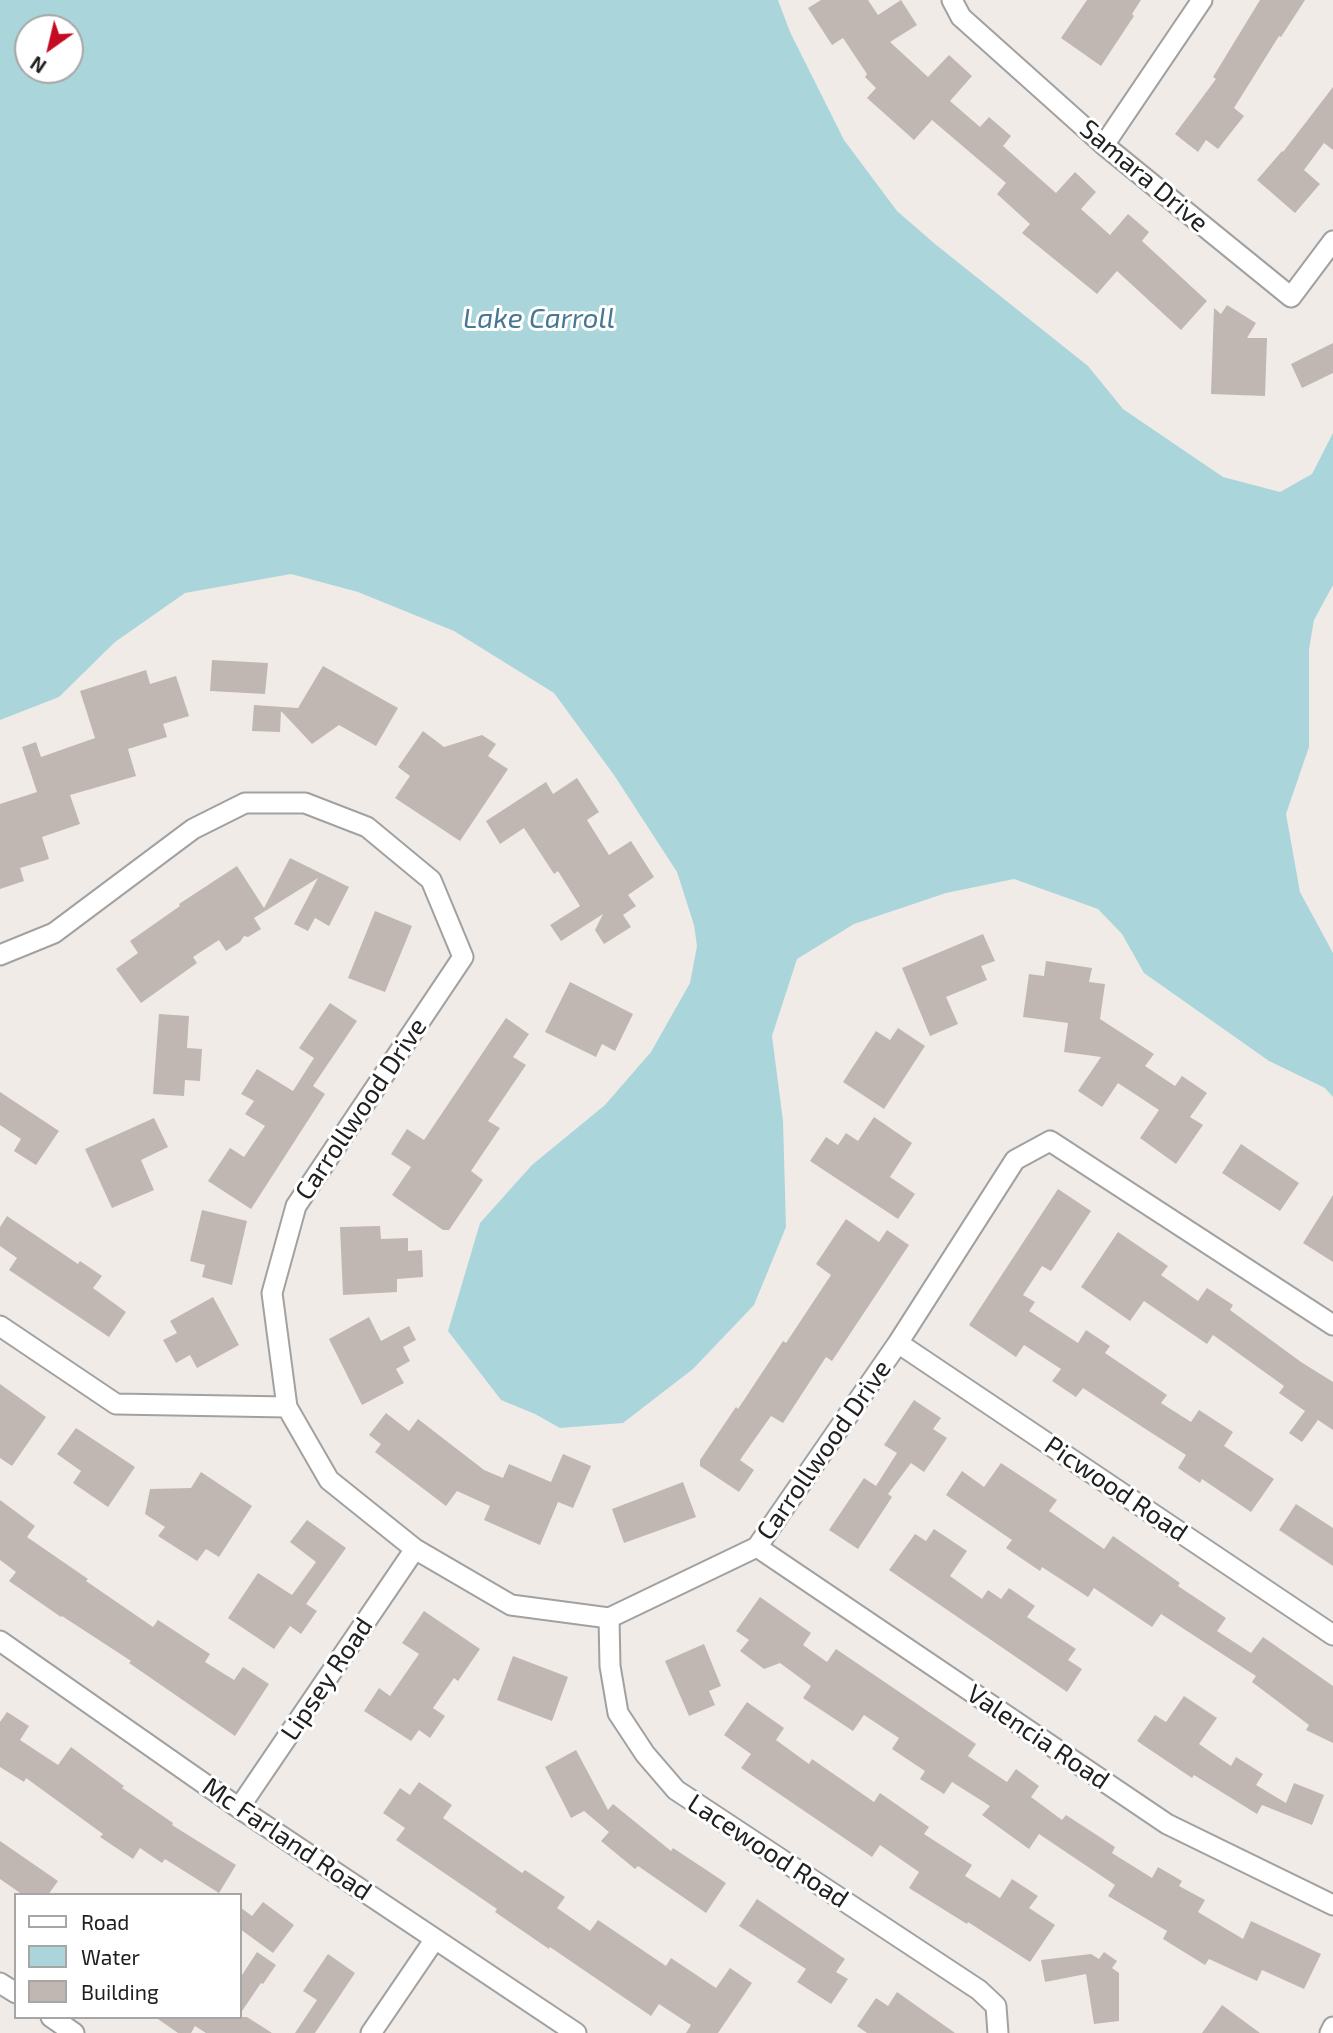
<!DOCTYPE html>
<style>
body{margin:0}
#map{position:relative;width:1333px;height:2033px;overflow:hidden;background:#f0ebe7;font-family:"Exo 2",sans-serif}
canvas{display:block}
.legend{position:absolute;left:14px;top:1893px;width:228px;height:126px;box-sizing:border-box;background:#fff;border:2px solid #a6a6a6;margin:0;padding:9px 12px;list-style:none;font-size:21px;color:#202020}
.legend li{display:flex;align-items:center;gap:14px;height:35px}
.legend b{width:35px;border:2px solid #a6a6a6}
.north{position:absolute;left:14px;top:14px;width:70px;height:70px;box-sizing:border-box;background:#fff;border:2px solid #a6a6a6;border-radius:50%;rotate:214deg;font-size:19px;font-weight:700;line-height:28px;text-align:center;color:#202020}
.north::after{content:'';display:block;margin:auto;width:24px;height:32px;background:#c40b23;clip-path:polygon(50% 0,100% 100%,50% 72%,0 100%)}
</style>
<div id="map">
<canvas width="1333" height="2033"></canvas>
<ul class="legend">
<li><b style="height:9px;background:#fff"></b>Road</li>
<li><b style="height:19px;background:#aad6db"></b>Water</li>
<li><b style="height:19px;background:#c0b7b3"></b>Building</li>
</ul>
<div class="north">N</div>
</div>
<script>
const c = document.querySelector('canvas').getContext('2d');
c.lineJoin = 'round';
function paint(path, color) { c.fillStyle = color; c.fill(path, 'evenodd'); }
const poly = rows => new Path2D(rows.map(r => 'M' + r).join(''));
function trace(path, color, width, dash) { c.strokeStyle = color; c.lineWidth = width; c.lineCap = dash ? 'butt' : 'round'; c.setLineDash(dash || []); c.stroke(path); }
function write(font, color, halo, rows, align = 'center') {
  c.font = font + ' "Exo 2",sans-serif'; c.lineWidth = 6; c.setLineDash([]); c.textBaseline = 'middle'; c.strokeStyle = halo; c.fillStyle = color; for (const [text, x, y, turn = 0] of rows) {
    c.save(); c.translate(x, y); c.rotate((+turn || 0) * Math.PI / 180); c.textAlign = isNaN(turn) ? turn : align; if (halo) c.strokeText(text, 0, 0); c.fillText(text, 0, 0); c.restore();
  }
}
paint(poly([
 [0,0,778,0,790,32,844,140,897,211,935,244,1088,366,1123,409,1223,477,1280,492,1312,474,1333,433,1333,585,1314,620,1309,649,1309,747,1286,814,1300,892,1333,953,1333,1097,1325,1088,1269,1061,1144,973,1122,934,1098,909,1014,879,946,893,854,924,797,959,772,1036,783,1121,786,1227,754,1305,693,1369,623,1423,560,1428,535,1414,501,1400,448,1331,480,1223,532,1165,605,1105,651,1052,690,983,697,946,694,925,677,872,614,775,554,693,454,631,358,592,291,574,185,593,115,642,59,697,0,720],
 [28,28,70,28,70,70,28,70]
]), '#aad6db');
paint(poly([
 [821,0,868,0,878,15,901,0,917,25,890,42,928,77,949,55,972,76,950,101,980,127,989,117,1011,136,1003,146,1056,193,1075,172,1096,192,1081,209,1110,235,1128,214,1149,232,1142,241,1207,301,1181,330,1117,271,1097,294,1022,233,1030,224,997,194,1006,183,932,120,914,140,867,98,876,88,865,77,867,74,843,38,832,45,808,8],
 [1087,0,1141,0,1132,14,1134,16,1101,66,1061,38],
 [1260,0,1305,0,1281,37,1279,36,1234,108,1244,116,1218,149,1206,140,1198,152,1175,134,1216,79,1213,77],
 [1333,87,1333,150,1324,143,1304,170,1320,184,1295,213,1257,180,1282,151,1283,152],
 [1227,305,1256,323,1247,338,1267,338,1265,396,1211,394,1214,308,1221,314],
 [1333,343,1333,373,1302,388,1291,364],
 [212,660,268,663,265,694,210,691],
 [323,666,398,708,376,746,339,725,312,744,281,711,280,732,252,731,254,705,298,708],
 [146,670,150,684,176,676,189,716,163,724,167,737,128,749,136,776,70,795,80,824,42,837,49,859,20,868,24,881,0,889,0,804,37,792,22,747,36,742,41,757,95,738,80,691],
 [423,731,444,747,482,735,496,744,488,756,508,769,460,841,395,798,410,776,398,767],
 [577,778,599,812,587,820,609,855,631,841,654,877,628,895,636,906,623,915,631,927,604,944,595,930,603,914,561,941,550,925,580,906,558,871,554,874,524,828,500,844,486,821,546,782,553,794],
 [290,858,349,887,329,926,315,918,308,931,294,924,318,878,254,918,261,929,248,937,244,936,240,942,226,951,219,940,193,957,197,963,141,1003,116,969,138,953,130,941,180,906,179,904,237,866,264,908],
 [375,911,412,926,385,992,348,978],
 [983,934,995,961,981,966,987,980,946,997,958,1024,930,1036,902,968],
 [1046,961,1092,968,1089,982,1105,984,1100,1019,1154,1054,1145,1066,1175,1086,1182,1076,1207,1093,1190,1117,1203,1125,1176,1164,1140,1138,1159,1110,1118,1083,1102,1107,1078,1091,1101,1057,1064,1052,1068,1023,1023,1017,1029,974,1044,976],
 [570,982,633,1014,615,1051,602,1044,596,1057,545,1032],
 [330,1003,357,1021,313,1086,325,1094,251,1209,208,1181,230,1148,244,1157,265,1126,245,1114,254,1101,241,1094,257,1069,293,1091,314,1058,299,1048],
 [159,1014,189,1016,187,1048,202,1049,200,1081,185,1080,184,1096,153,1094],
 [506,1018,529,1034,513,1057,526,1065,488,1121,500,1128,471,1171,483,1180,449,1230,443,1230,392,1195,411,1167,391,1154,407,1129,424,1140],
 [898,1028,925,1046,884,1109,843,1082,876,1031,890,1040],
 [0,1092,59,1131,36,1165,14,1151,21,1139,0,1125],
 [874,1117,912,1143,890,1177,915,1194,898,1219,810,1161,826,1137,838,1145,846,1133,858,1141],
 [154,1118,168,1147,141,1160,154,1190,112,1208,85,1149],
 [1241,1144,1299,1183,1280,1211,1222,1173],
 [1058,1189,1091,1211,1051,1271,1042,1266,1023,1295,1035,1302,1029,1311,1078,1343,1086,1330,1110,1346,1105,1353,1167,1395,1161,1403,1191,1422,1199,1410,1233,1432,1224,1446,1274,1479,1251,1512,1202,1479,1200,1483,1178,1468,1186,1455,1144,1428,1083,1388,1076,1397,1052,1381,1061,1369,1024,1345,1016,1357,969,1325],
 [1333,1195,1333,1262,1303,1243],
 [202,1210,247,1221,232,1285,202,1277,205,1265,190,1261],
 [7,1216,78,1264,80,1261,102,1276,93,1288,126,1312,109,1337,9,1270,17,1258,0,1246,0,1227],
 [846,1219,879,1242,887,1230,909,1245,832,1361,826,1357,783,1423,771,1416,740,1460,754,1470,739,1492,700,1466,700,1460,736,1407,738,1409,783,1341,786,1343,831,1275,816,1264],
 [380,1226,381,1239,408,1238,408,1251,422,1250,423,1277,397,1279,397,1292,343,1295,340,1227],
 [1118,1232,1168,1266,1161,1275,1198,1301,1207,1288,1233,1305,1230,1310,1301,1362,1333,1382,1333,1430,1318,1420,1302,1442,1289,1433,1305,1411,1279,1393,1284,1386,1213,1335,1207,1344,1144,1301,1130,1321,1081,1287],
 [213,1297,239,1345,197,1368,190,1355,176,1363,163,1340,177,1333,170,1321],
 [369,1317,381,1341,409,1326,416,1340,403,1347,410,1361,396,1369,404,1383,362,1405,329,1339],
 [0,1384,46,1417,12,1466,0,1458],
 [914,1400,941,1418,933,1429,947,1438,924,1472,911,1463,888,1494,892,1497,858,1549,829,1530,864,1478,876,1486,897,1453,884,1445],
 [386,1413,409,1431,418,1419,484,1470,503,1478,509,1464,551,1482,563,1454,591,1466,573,1508,558,1502,540,1545,484,1520,490,1506,457,1491,446,1506,375,1452,381,1444,369,1435],
 [76,1428,135,1467,108,1507,73,1483,81,1471,57,1454],
 [1001,1463,1057,1500,1049,1511,1104,1549,1113,1536,1180,1583,1178,1586,1226,1618,1217,1631,1251,1653,1263,1637,1333,1686,1333,1743,1306,1730,1309,1725,1252,1682,1256,1676,1161,1614,1152,1627,1094,1588,1088,1597,1042,1567,1040,1571,1006,1548,1012,1540,946,1495,962,1471,984,1487],
 [201,1472,252,1506,219,1557,206,1549,197,1561,158,1536,165,1527,145,1514,150,1489,191,1488],
 [683,1482,696,1517,624,1543,612,1509],
 [0,1500,35,1526,27,1537,88,1579,86,1581,153,1627,158,1620,210,1654,205,1662,234,1680,243,1667,269,1684,235,1736,129,1663,131,1661,62,1616,61,1617,9,1581,16,1572,0,1560],
 [1296,1504,1333,1528,1333,1566,1279,1530],
 [307,1520,346,1548,306,1604,317,1611,301,1634,290,1626,274,1649,228,1618,258,1573,292,1595,316,1562,290,1542],
 [934,1529,967,1551,950,1576,982,1599,988,1590,1001,1599,1009,1588,1035,1606,1027,1617,1076,1649,1068,1660,1082,1669,1067,1692,889,1570,915,1534,926,1541],
 [760,1597,811,1633,803,1645,827,1662,836,1649,976,1744,968,1756,1007,1782,1016,1769,1039,1786,1031,1797,1062,1820,1066,1815,1115,1847,1112,1853,1152,1878,1158,1867,1182,1881,1179,1886,1205,1900,1198,1912,1243,1939,1251,1921,1321,1954,1304,1989,1262,1970,1257,1981,1209,1959,1205,1965,1163,1939,1167,1931,1108,1896,1115,1885,1039,1834,1029,1849,982,1815,990,1806,952,1782,944,1794,920,1779,925,1771,892,1749,899,1738,864,1715,853,1731,803,1698,811,1686,780,1663,764,1669,740,1651,749,1640,736,1631],
 [424,1611,480,1649,458,1681,454,1678,433,1708,445,1716,430,1738,419,1730,411,1741,364,1711,379,1688,390,1696,419,1654,402,1643],
 [704,1644,721,1686,709,1691,715,1705,689,1716,665,1661],
 [513,1656,568,1677,552,1721,497,1700],
 [1184,1696,1217,1718,1199,1744,1231,1766,1236,1757,1263,1774,1256,1785,1286,1803,1294,1783,1324,1795,1312,1825,1262,1805,1257,1814,1194,1775,1192,1778,1137,1741,1155,1715,1166,1722],
 [747,1702,784,1728,776,1740,809,1764,812,1759,874,1802,880,1793,929,1827,924,1834,972,1865,965,1876,1000,1898,1012,1879,1038,1896,1029,1908,1055,1925,1030,1962,968,1922,967,1924,909,1888,919,1872,880,1845,872,1857,741,1768,751,1754,724,1735],
 [7,1712,29,1726,20,1740,58,1765,71,1747,124,1786,122,1788,173,1823,172,1825,236,1865,219,1893,165,1859,162,1863,140,1848,133,1859,100,1837,103,1834,26,1778,24,1782,0,1767,0,1722],
 [576,1750,608,1810,613,1804,671,1851,673,1848,726,1883,706,1913,638,1866,635,1869,601,1841,609,1832,584,1811,571,1818,545,1767],
 [419,1782,452,1805,443,1818,522,1873,525,1870,565,1897,557,1908,590,1931,598,1920,666,1966,671,1958,716,1988,730,1968,752,1983,718,2033,686,2033,691,2025,659,2004,651,2016,550,1947,549,1949,495,1912,497,1909,396,1840,405,1828,383,1813,400,1788,410,1795],
 [0,1841,58,1881,48,1895,23,1895,0,1879],
 [757,1899,845,1959,836,1972,848,1979,831,2004,797,1982,806,1969,739,1926],
 [263,1902,294,1925,273,1953,240,1929,240,1907,252,1916],
 [257,1952,276,1965,263,1984,261,1983,240,2014,240,1978],
 [1104,1952,1117,1961,1112,1968,1119,1973,1119,2021,1094,2024,1086,1974,1045,1982,1041,1960,1091,1954,1099,1959],
 [328,1954,355,1973,315,2033,295,2033,317,2000,303,1991],
 [897,1992,955,2033,867,2033,857,2026,876,1998,888,2006],
 [1222,2005,1260,2033,1202,2033],
 [155,2017,247,2017,272,2033,206,2033,195,2026,191,2033,178,2033]
]), '#c0b7b3');
const street = poly([
 [952,0,961,17,1104,145,1291,297,1333,241],
 [1104,145,1202,0],
 [0,955,54,933,193,829,245,803,305,803,367,827,431,880,463,957,296,1206,272,1293,287,1407,329,1480,415,1549,511,1605,609,1618,757,1547,898,1343,1015,1160,1050,1141,1333,1325],
 [0,1326,116,1404,287,1407],
 [898,1343,1333,1635],
 [757,1547,1167,1824,1333,1905],
 [609,1618,610,1666,618,1713,645,1754,676,1790,979,1990,996,2006,998,2033],
 [0,1641,239,1808,576,2033],
 [239,1808,415,1549],
 [0,1983,16,1993],
 [51,2017,74,2033],
 [371,2033,435,1939],
 [1330,2033,1333,2027]
]);
trace(street, '#a1a1a1', 23);
trace(street, '#fff', 19);
write('26px', '#202020', '#fff', [
 ["Samara Drive",1144,176,40],
 ["Carrollwood Drive",361,1109,-56],
 ["Carrollwood Drive",824,1450,-55],
 ["Picwood Road",1116,1489,34],
 ["Lipsey Road",327,1679,-56],
 ["Valencia Road",1038,1737,34],
 ["Mc Farland Road",287,1839,34],
 ["Lacewood Road",768,1851,33]
]);
write('italic 28px', '#477793', '#fff', [
 ["Lake Carroll",539,319]
]);
</script>
